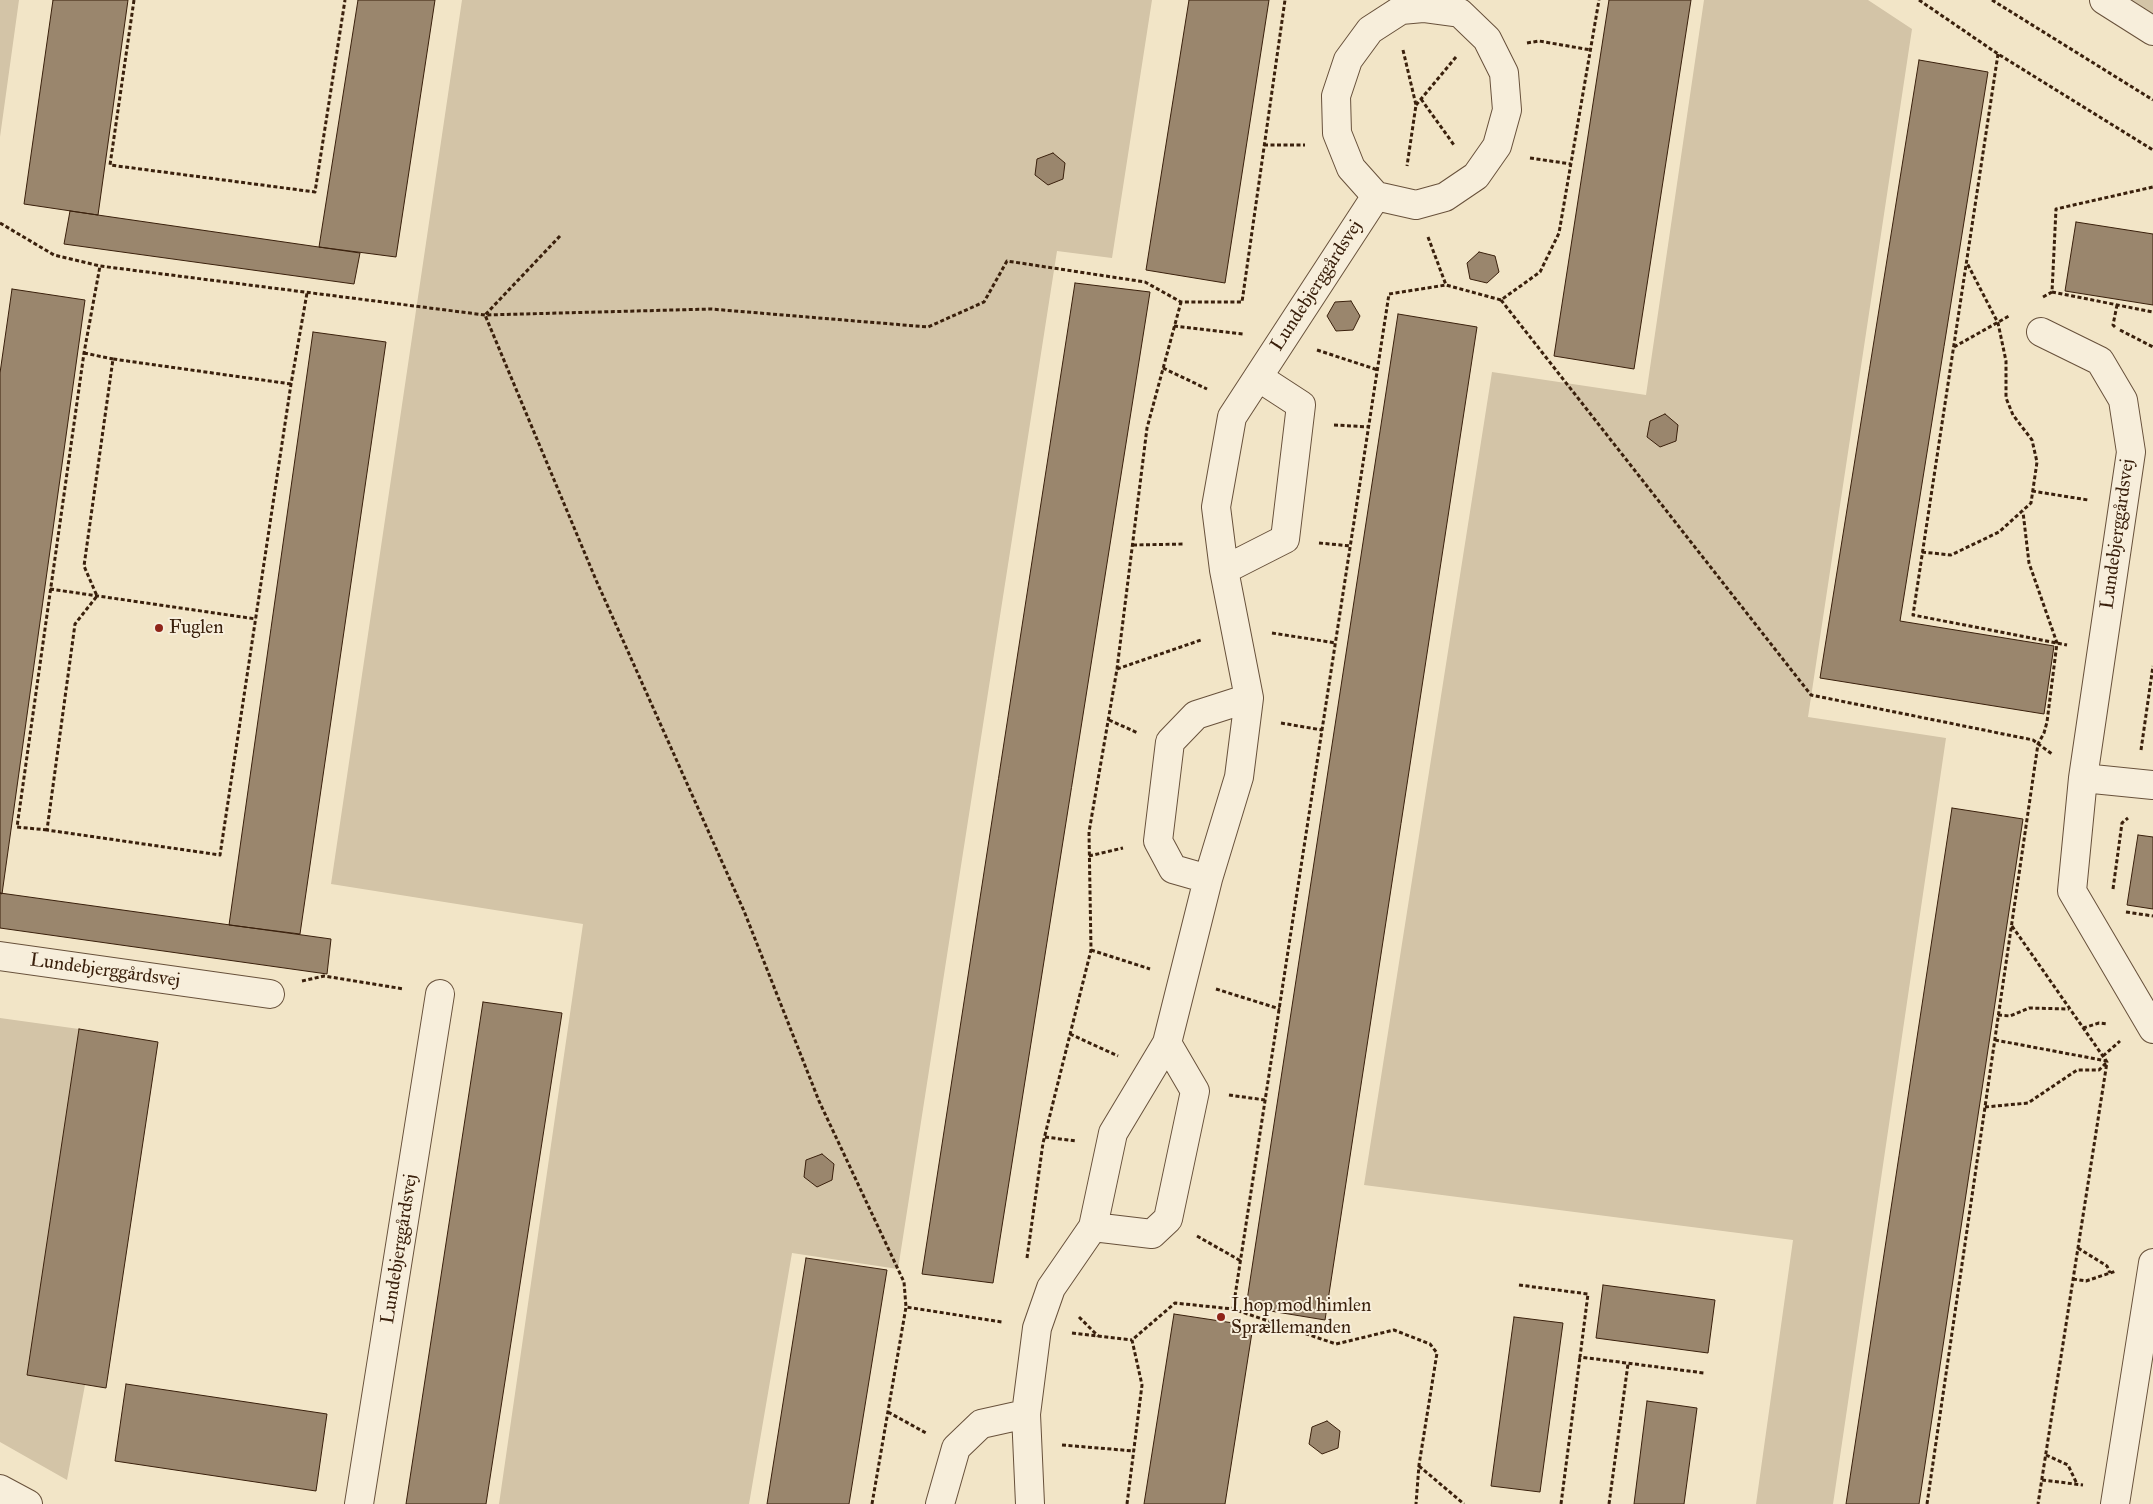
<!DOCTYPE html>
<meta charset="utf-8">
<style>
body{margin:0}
canvas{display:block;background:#f2e5c7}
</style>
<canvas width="2153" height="1504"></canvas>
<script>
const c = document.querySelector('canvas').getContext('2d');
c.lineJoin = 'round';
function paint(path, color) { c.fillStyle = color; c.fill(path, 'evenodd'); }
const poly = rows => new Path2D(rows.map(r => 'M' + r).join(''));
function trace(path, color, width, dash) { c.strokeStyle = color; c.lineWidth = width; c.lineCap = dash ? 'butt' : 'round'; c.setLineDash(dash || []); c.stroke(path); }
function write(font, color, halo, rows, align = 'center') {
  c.font = font + ' "IM FELL Great Primer",serif'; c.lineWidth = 4; c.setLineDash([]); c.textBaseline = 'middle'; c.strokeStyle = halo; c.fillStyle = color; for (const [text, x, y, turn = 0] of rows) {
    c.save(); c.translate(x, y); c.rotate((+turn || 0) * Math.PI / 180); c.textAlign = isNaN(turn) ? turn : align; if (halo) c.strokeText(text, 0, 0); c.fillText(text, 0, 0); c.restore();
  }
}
paint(poly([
 [0,0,19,0,0,137],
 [462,0,1152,0,1112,258,1057,251,898,1269,792,1253,749,1504,499,1504,583,924,331,884],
 [1704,0,1868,0,1912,29,1808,717,1946,738,1833,1504,1756,1504,1793,1240,1364,1185,1492,372,1646,395],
 [2126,0,2153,0,2153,17],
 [0,1018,79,1029,27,1375,85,1385,67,1480,0,1442]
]), '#d3c4a7');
const building = poly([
 [53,0,128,0,98,215,24,204,53,0],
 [358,0,435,0,396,257,319,247,358,0],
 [1189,0,1269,0,1225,283,1146,270,1189,0],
 [1609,0,1691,0,1634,369,1554,356,1609,0],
 [1919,60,1988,72,1900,621,2054,646,2044,714,1820,678,1919,60],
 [1053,153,1065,163,1063,179,1048,185,1035,175,1037,159,1053,153],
 [70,211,360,253,354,284,64,244,70,211],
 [2076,222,2153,234,2153,305,2065,291,2076,222],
 [1479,252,1495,256,1499,272,1487,283,1470,279,1467,263,1479,252],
 [1075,283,1150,292,993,1283,922,1274,1075,283],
 [12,289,85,300,2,894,0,893,0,373,12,289],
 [1351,301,1360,316,1353,330,1336,331,1327,316,1335,302,1351,301],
 [1398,314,1477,327,1325,1320,1246,1307,1398,314],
 [313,332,386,342,300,934,229,925,313,332],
 [1665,414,1678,425,1676,441,1660,447,1647,437,1650,421,1665,414],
 [1952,808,2023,819,1919,1504,1846,1504,1952,808],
 [2138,835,2153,837,2153,909,2127,905,2138,835],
 [0,893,331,939,327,974,0,928,0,893],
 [483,1002,562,1013,486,1504,406,1504,483,1002],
 [79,1029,158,1042,106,1388,27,1375,79,1029],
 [822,1154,834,1164,832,1180,817,1187,804,1177,806,1160,822,1154],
 [806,1258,887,1270,849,1504,767,1504,806,1258],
 [1603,1285,1715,1300,1708,1353,1596,1338,1603,1285],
 [1174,1314,1253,1326,1225,1504,1144,1504,1174,1314],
 [1514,1317,1563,1323,1540,1492,1491,1486,1514,1317],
 [126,1384,327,1414,316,1491,115,1461,126,1384],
 [1647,1401,1697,1408,1684,1504,1634,1504,1647,1401],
 [1327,1421,1340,1431,1338,1448,1322,1454,1309,1444,1312,1427,1327,1421]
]);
paint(building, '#9a866d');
trace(building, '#3a200c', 1);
const minor = poly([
 [2104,0,2153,31],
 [1423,8,1460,13,1487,39,1504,73,1507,110,1497,146,1476,176,1445,197,1416,205,1376,196,1351,168,1337,133,1336,96,1348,60,1370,30,1401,10,1423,8],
 [2041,332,2100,361,2123,400,2131,452,2083,778,2072,891,2153,1029],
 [1224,570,1285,539,1301,405,1258,377],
 [2083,778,2153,785],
 [1208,879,1173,869,1158,841,1170,742,1196,715,1249,698],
 [0,956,270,994],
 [1093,1227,1152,1234,1168,1219,1195,1091,1167,1043],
 [0,1489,28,1504],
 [359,1504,440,994],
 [940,1504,956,1448,981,1424,1026,1414],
 [1030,1504,1026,1414,1037,1328,1051,1288,1093,1227,1113,1133,1167,1043,1208,879,1239,777,1249,698,1224,570,1216,507,1232,417,1376,196],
 [2115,1504,2153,1263]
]);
trace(minor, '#68513b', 30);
trace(poly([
 [134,0,110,165,315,192,345,0],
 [1919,0,1998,54,2153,150],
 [1992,0,2153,100],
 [1527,43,1539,41,1591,50],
 [1403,50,1416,105,1407,166],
 [1998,54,1913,615,2067,645],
 [1421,99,1454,145],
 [1416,105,1456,57],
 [1264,145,1305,145],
 [1530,158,1571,164],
 [0,223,54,255,100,266,485,315,711,309,928,327,984,302,1007,261,1145,282,1181,302,1242,302,1285,0],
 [560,236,485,315,596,580,744,911,819,1101,904,1282,906,1307],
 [1428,237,1446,285],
 [2052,292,2153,312],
 [2043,297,2052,292,2056,209,2153,187],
 [1501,300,1811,695,2033,740,2052,754],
 [1174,326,1243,334],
 [2115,327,2113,325,2117,305],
 [2120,330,2153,347],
 [1954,347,2009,316],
 [1317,350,1378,370],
 [84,353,113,359],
 [1163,368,1207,389],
 [291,384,113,359,84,566,97,596,75,624,47,830,220,855,291,384,307,293],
 [1334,425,1369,427],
 [2032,491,2088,500],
 [1319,543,1351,546],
 [1133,545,1185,544],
 [1922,552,1951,555,1999,532,2031,503,2037,462,2032,440,2013,415,2006,398,2006,361,1998,323,1967,263],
 [50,589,256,619],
 [1272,633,1336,643],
 [1117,669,1201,640],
 [1109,720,1138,733],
 [1281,723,1322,730],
 [2141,750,2153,666],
 [47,830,17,827,84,353,100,266],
 [1089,856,1123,848],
 [2113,889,2122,823,2128,818],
 [2126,912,2153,916],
 [2012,926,2107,1062,2038,1504],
 [1091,950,1150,969],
 [302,981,324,976,404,989],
 [1216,989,1280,1009],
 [1998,1015,2010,1016,2029,1008,2069,1009],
 [2083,1028,2099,1023,2108,1024],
 [1070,1034,1118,1056],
 [1995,1040,2107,1061],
 [2103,1056,2120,1041],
 [1229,1095,1265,1100],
 [1985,1107,2028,1103,2077,1070,2099,1070,2107,1062],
 [1045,1137,1076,1141],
 [1197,1236,1241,1261],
 [2078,1248,2107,1266,2110,1273],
 [1027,1258,1043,1143,1091,950,1089,832,1117,669,1147,428,1181,302],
 [2073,1279,2086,1281,2116,1271],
 [1519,1285,1588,1294,1580,1357,1704,1373],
 [1233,1309,1389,294,1446,285,1501,300,1540,272,1559,233,1599,0],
 [1079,1317,1098,1336],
 [1072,1333,1132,1340],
 [888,1412,926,1433],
 [1062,1445,1134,1451],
 [2046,1455,2068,1465,2077,1484],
 [1419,1466,1464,1504],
 [2042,1480,2083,1485],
 [872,1504,906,1307,1002,1322],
 [1127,1504,1142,1385,1132,1340,1175,1303,1233,1309,1336,1344,1394,1330,1430,1344,1437,1353,1419,1465,1416,1504],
 [1561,1504,1580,1357],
 [1609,1504,1628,1364],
 [1927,1504,2038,744,2044,733,2047,722,2057,643,2029,563,2023,512]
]), '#3a200c', 3, [4, 2.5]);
trace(minor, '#f7eedb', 28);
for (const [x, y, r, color] of [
 [159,628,5,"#8f2418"],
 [1221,1317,5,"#8f2418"]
]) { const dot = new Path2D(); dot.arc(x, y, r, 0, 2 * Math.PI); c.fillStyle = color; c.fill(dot); trace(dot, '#f7eedb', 2); }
write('19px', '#3a200c', '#f7eedb', [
 ["Lundebjerggårdsvej",1317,286,-57],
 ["Lundebjerggårdsvej",2118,534,-82],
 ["Lundebjerggårdsvej",105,971,8],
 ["Lundebjerggårdsvej",400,1249,-81]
]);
write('19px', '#3a200c', '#f7eedb', [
 ["Fuglen",169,628],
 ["I hop mod himlen",1231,1306],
 ["Sprællemanden",1231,1328]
], 'left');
</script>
